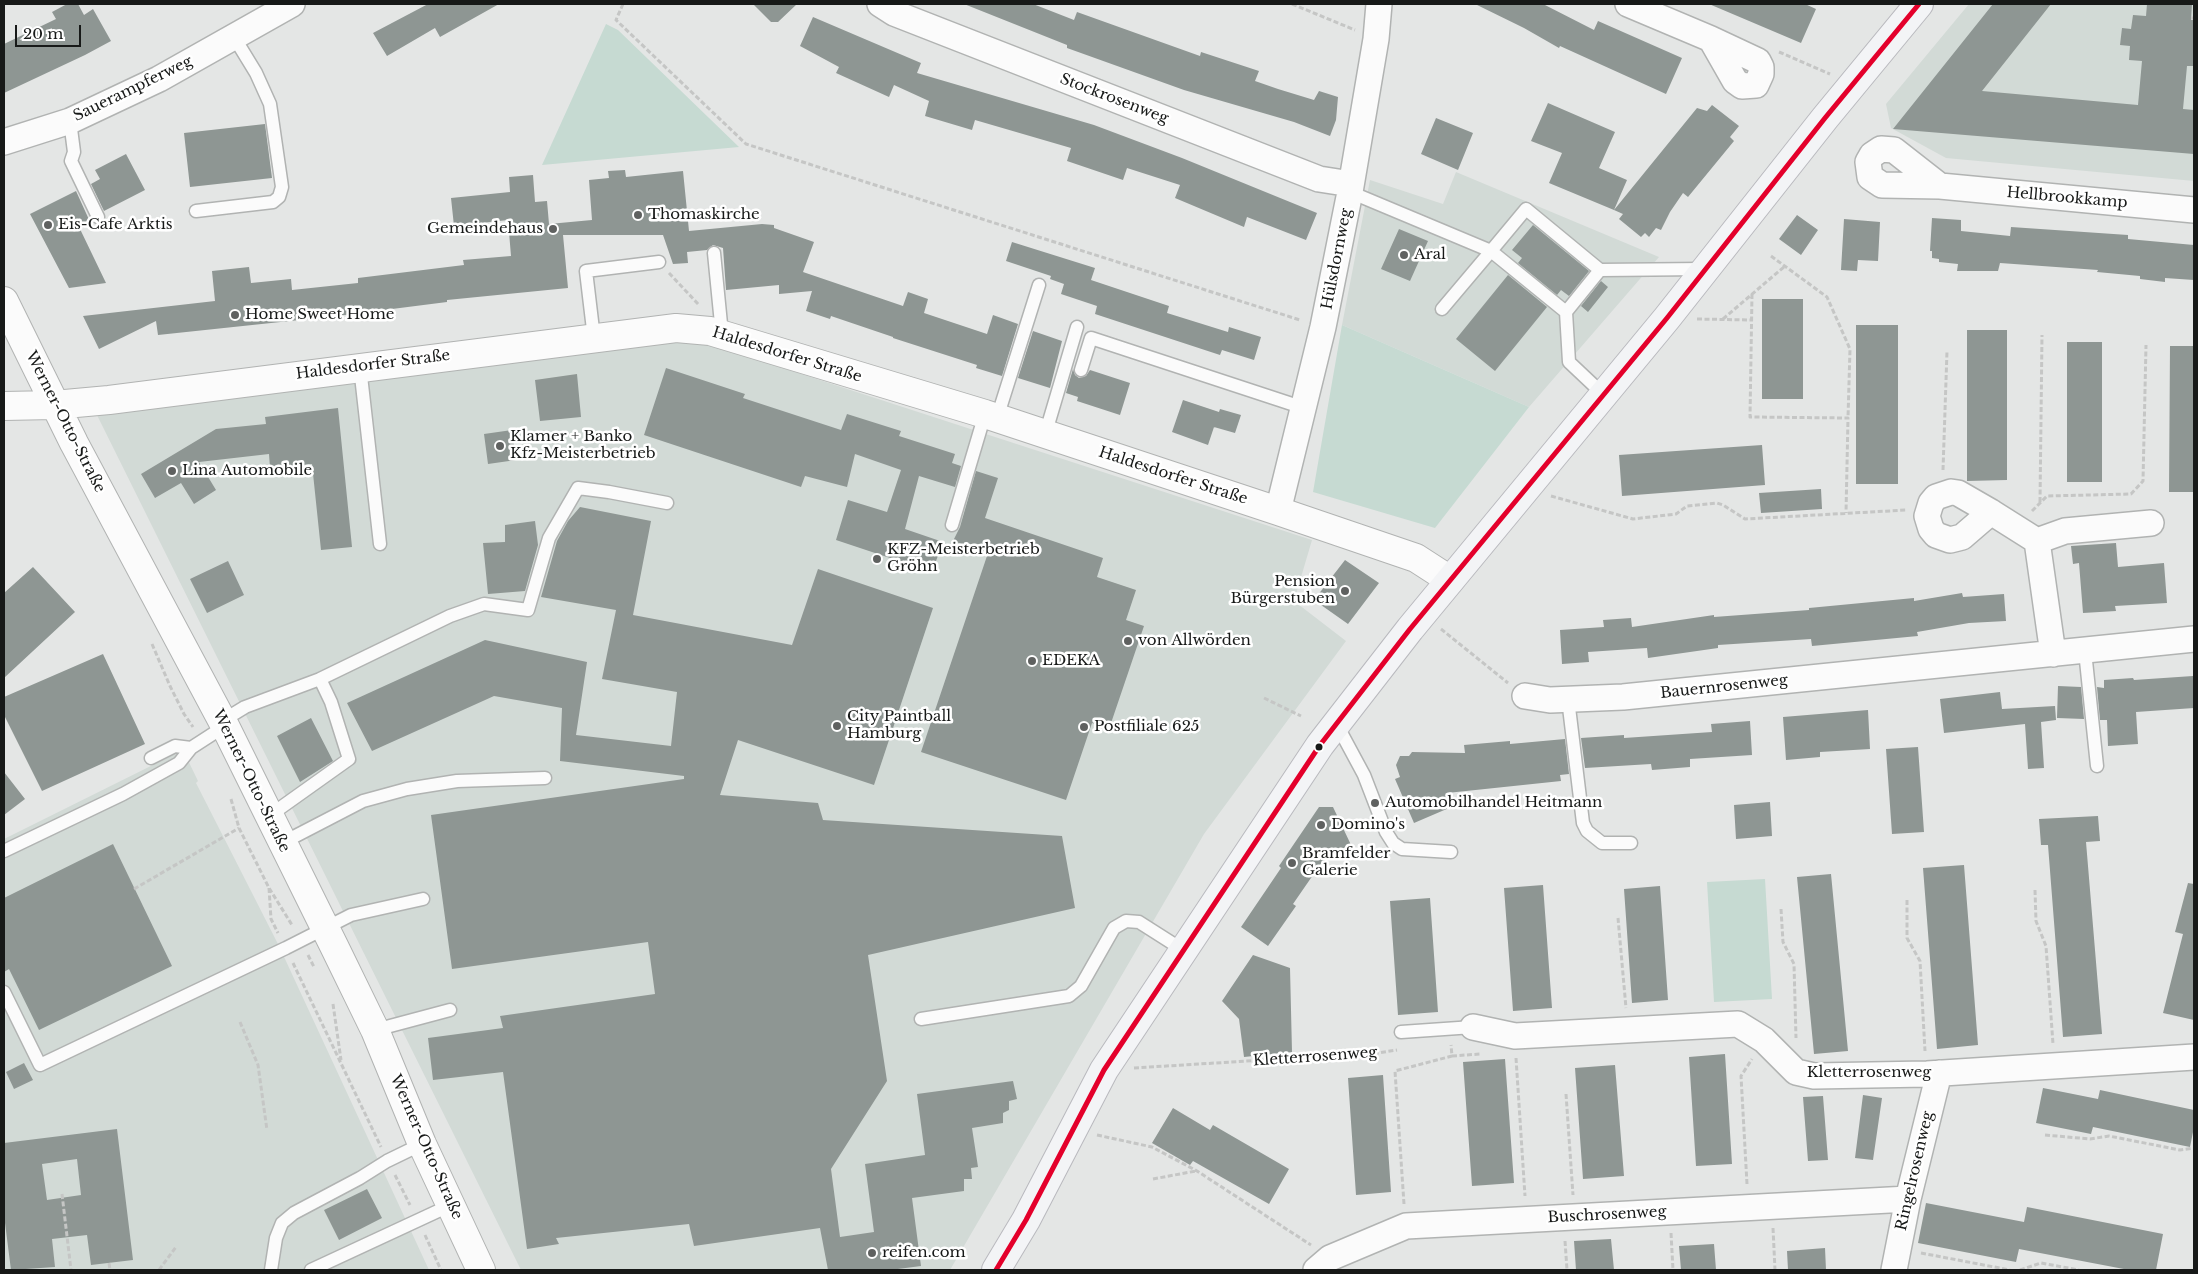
<!DOCTYPE html>
<meta charset="utf-8">
<style>
body{margin:0}
#map{position:relative;width:2198px;height:1274px;overflow:hidden;background:#e4e6e5;font-family:"Libre Baskerville",serif}
canvas{display:block}
.frame{position:absolute;inset:0;border:5px solid #171918;pointer-events:none}
.scale{position:absolute;left:15px;top:25px;width:66px;height:22px;box-sizing:border-box;border:2px solid #171918;border-top:0;padding-left:6px;font-size:15px;line-height:18px;white-space:nowrap;color:#171918;-webkit-text-stroke:4px #fff;paint-order:stroke}
</style>
<div id="map">
<canvas width="2198" height="1274"></canvas>
<div class="frame"></div>
<div class="scale">20 m</div>
</div>
<script>
const c = document.querySelector('canvas').getContext('2d');
c.lineJoin = 'round';
function paint(path, color) { c.fillStyle = color; c.fill(path, 'evenodd'); }
const poly = rows => new Path2D(rows.map(r => 'M' + r).join(''));
function trace(path, color, width, dash) { c.strokeStyle = color; c.lineWidth = width; c.lineCap = dash ? 'butt' : 'round'; c.setLineDash(dash || []); c.stroke(path); }
function write(font, color, halo, rows, align = 'center') {
  c.font = font + ' "Libre Baskerville",serif'; c.lineWidth = 5; c.setLineDash([]); c.textBaseline = 'middle'; c.strokeStyle = halo; c.fillStyle = color; for (const [text, x, y, turn = 0] of rows) {
    c.save(); c.translate(x, y); c.rotate((+turn || 0) * Math.PI / 180); c.textAlign = isNaN(turn) ? turn : align; if (halo) c.strokeText(text, 0, 0); c.fillText(text, 0, 0); c.restore();
  }
}
paint(poly([
 [1969,4,2194,4,2194,181,1946,158,1891,128,1886,104],
 [1456,172,1659,257,1529,407,1342,325,1370,180,1443,204],
 [672,332,1312,540,1294,601,1346,641,1204,834,950,1270,521,1270,93,407],
 [183,750,198,781,196,783,279,946,429,1270,4,1270,4,839]
]), '#d2dad6');
paint(poly([
 [606,24,618,30,739,147,542,165],
 [1342,325,1529,407,1435,528,1313,492],
 [1765,879,1772,999,1714,1002,1707,882]
]), '#c6dad2');
paint(poly([
 [67,4,78,4,84,15,93,9,111,41,85,55,4,93,4,44,56,19,52,12],
 [428,4,499,4,440,37,435,28,387,56,373,33],
 [753,4,797,4,778,22,771,22],
 [964,4,1033,4,1074,20,1077,12,1200,56,1201,52,1259,71,1255,81,1278,89,1314,100,1319,91,1338,97,1336,120,1330,136,1294,122,1184,90,1067,48,1067,45],
 [1475,4,1543,4,1594,30,1598,21,1682,58,1666,94,1560,46,1559,48,1524,28],
 [1709,4,1805,4,1816,9,1801,43],
 [1993,4,2051,4,1982,91,2138,105,2142,61,2129,60,2130,46,2120,45,2122,28,2131,29,2133,15,2146,16,2147,4,2192,4,2191,20,2194,20,2194,66,2187,66,2183,109,2194,110,2194,154,1893,129],
 [813,17,921,63,917,73,1094,125,1182,158,1317,213,1306,240,1247,217,1244,227,1175,198,1180,185,1127,168,1123,180,1067,161,1071,148,975,120,972,130,925,116,929,101,894,85,889,97,836,73,839,67,800,46],
 [1548,103,1615,132,1599,168,1627,180,1614,210,1549,183,1562,153,1531,141],
 [1712,105,1739,126,1730,137,1734,141,1688,197,1683,193,1670,212,1661,230,1656,228,1649,237,1645,233,1641,237,1619,219,1623,214,1614,210,1697,108,1707,111],
 [1436,118,1473,133,1458,170,1421,154],
 [265,124,272,178,190,187,184,133],
 [126,154,145,190,104,211,91,184,100,179,95,170],
 [625,170,626,177,683,171,689,231,762,224,774,225,774,228,814,242,803,272,903,306,908,292,928,299,924,313,987,334,993,315,1018,324,1002,376,976,368,977,365,893,338,893,337,831,316,830,319,806,311,812,291,779,294,779,285,726,290,723,248,713,245,707,250,687,252,688,263,673,264,663,235,563,235,568,288,447,300,447,302,337,316,158,335,156,321,99,349,83,316,215,301,212,271,249,267,251,283,291,279,292,290,358,283,358,278,464,265,463,260,511,256,508,220,454,226,451,198,510,192,509,177,533,175,535,202,547,201,549,224,592,220,589,180,609,178,608,171],
 [76,191,91,224,80,229,106,283,69,288,30,214],
 [1797,215,1818,230,1801,255,1779,239],
 [1932,218,1961,220,1961,231,2010,236,2011,227,2128,235,2128,239,2194,245,2194,280,2165,278,2165,282,2140,279,2140,276,2097,272,2098,270,2000,263,1998,271,1957,271,1958,264,1939,262,1939,259,1932,258,1932,251,1930,251],
 [1844,219,1880,222,1878,261,1858,260,1857,271,1841,270],
 [1533,225,1589,271,1569,296,1561,290,1557,295,1518,263,1522,258,1512,250],
 [1399,229,1428,241,1410,281,1381,269],
 [1012,242,1095,268,1091,280,1169,306,1167,313,1228,332,1229,327,1261,337,1254,360,1222,350,1220,355,1095,314,1097,306,1061,294,1064,284,1050,279,1051,276,1006,261],
 [1508,275,1547,307,1495,371,1456,339],
 [1601,281,1608,287,1588,312,1581,306],
 [1762,299,1803,299,1803,399,1762,399],
 [1856,325,1898,325,1898,484,1856,484],
 [1967,330,2007,330,2007,480,1967,481],
 [1033,331,1062,341,1050,388,1018,378],
 [2067,342,2102,342,2102,482,2067,482],
 [2170,346,2194,346,2194,492,2169,492],
 [666,368,745,394,743,398,841,430,847,414,901,431,899,436,955,454,952,463,961,466,955,487,919,476,905,529,943,542,932,572,836,540,848,500,887,512,901,470,855,454,847,487,805,476,801,487,644,435],
 [1073,369,1075,375,1079,378,1086,376,1090,370,1130,383,1120,415,1077,401,1078,397,1066,393],
 [577,374,581,417,540,421,535,380],
 [1183,400,1219,412,1220,409,1241,415,1235,433,1214,427,1217,418,1208,445,1172,432],
 [338,408,352,547,321,550,312,464,270,468,269,454,199,462,216,490,194,504,181,483,155,498,141,474,216,429,266,424,265,417],
 [512,430,516,460,488,464,484,434],
 [1762,445,1765,485,1622,496,1619,455],
 [976,471,998,478,985,518,1103,558,1097,577,1136,590,1126,620,1144,626,1109,729,1092,723,1066,800,921,752,988,553,953,541,960,527],
 [1821,489,1822,509,1761,513,1759,493],
 [580,507,651,521,633,615,792,645,818,569,933,608,874,785,738,740,720,795,818,803,823,820,1062,836,1075,908,868,955,887,1081,831,1169,840,1237,874,1232,865,1164,925,1155,917,1094,1013,1081,1017,1099,1009,1101,1009,1110,1003,1113,1003,1123,972,1128,978,1167,971,1168,972,1179,964,1179,964,1191,912,1198,921,1266,890,1270,828,1270,820,1228,694,1246,689,1224,556,1238,559,1244,527,1249,503,1072,433,1080,428,1038,503,1028,500,1016,655,994,648,942,452,969,431,815,684,779,684,776,560,761,562,708,494,696,372,751,347,703,485,640,587,662,576,735,671,746,677,692,602,679,616,610,541,597,557,541,568,521],
 [535,521,538,545,525,591,488,594,483,543,505,542,505,525],
 [2116,543,2118,567,2164,563,2167,603,2115,606,2116,611,2083,613,2079,563,2073,564,2071,546],
 [1345,560,1379,583,1348,624,1314,600],
 [228,561,244,595,207,613,190,579],
 [33,567,75,612,4,678,4,593],
 [1962,593,1963,597,2004,594,2006,621,1969,623,1917,632,1918,636,1812,646,1811,639,1718,645,1718,648,1648,658,1647,648,1588,652,1589,662,1562,664,1560,630,1604,627,1603,620,1631,618,1632,627,1714,615,1714,617,1809,610,1809,608,1914,598,1914,601],
 [103,654,145,744,42,791,4,715,4,697],
 [2193,676,2194,708,2136,712,2138,744,2108,746,2107,720,2100,720,2097,687,2104,688,2104,680,2133,678,2134,680],
 [2058,686,2081,687,2084,719,2057,718],
 [2000,692,2002,709,2055,706,2056,720,2041,722,2044,768,2028,769,2025,724,1944,733,1940,699],
 [1868,710,1870,749,1820,752,1820,757,1786,760,1783,717],
 [311,718,333,761,300,782,277,736],
 [1750,721,1752,755,1690,759,1690,767,1652,770,1651,764,1585,768,1581,738,1624,735,1624,738,1712,732,1711,724],
 [1565,739,1569,774,1560,775,1561,781,1447,793,1449,808,1414,823,1395,779,1400,777,1396,765,1400,756,1409,756,1412,752,1465,753,1464,745,1510,741,1510,744],
 [1918,747,1924,832,1892,834,1886,749],
 [4,772,25,799,4,815],
 [1770,802,1772,836,1736,839,1734,805],
 [1319,807,1333,807,1352,847,1322,862,1293,904,1296,906,1268,946,1241,927,1281,868,1279,866],
 [2098,816,2100,841,2086,842,2102,1034,2063,1037,2048,845,2041,845,2039,819],
 [113,844,172,966,39,1030,9,969,4,972,4,898],
 [1964,865,1978,1045,1937,1049,1923,868],
 [1831,874,1848,1051,1814,1054,1797,877],
 [2188,883,2194,884,2194,1020,2163,1013,2183,934,2175,932],
 [1543,885,1552,1008,1513,1011,1504,888],
 [1660,886,1668,1000,1632,1003,1624,889],
 [1430,898,1438,1012,1398,1015,1390,901],
 [1253,955,1290,968,1292,1052,1244,1057,1239,1019,1222,1001],
 [1725,1054,1732,1164,1696,1166,1689,1057],
 [1505,1059,1514,1183,1472,1186,1463,1062],
 [24,1063,33,1080,14,1089,6,1072],
 [1615,1065,1624,1176,1583,1179,1575,1068],
 [1383,1075,1391,1192,1356,1195,1348,1078],
 [2043,1088,2098,1099,2100,1090,2194,1110,2194,1127,2190,1147,2093,1127,2091,1134,2036,1123],
 [1863,1095,1882,1098,1873,1160,1855,1158],
 [1823,1096,1828,1160,1808,1161,1803,1097],
 [1173,1108,1210,1130,1213,1125,1289,1169,1269,1204,1193,1161,1190,1165,1152,1143],
 [117,1129,133,1260,91,1265,87,1235,52,1239,55,1267,11,1270,4,1215,4,1143],
 [77,1159,81,1195,47,1200,42,1164],
 [367,1189,382,1218,339,1240,324,1210],
 [1926,1203,2024,1222,2027,1207,2163,1234,2156,1270,2129,1270,2019,1249,2016,1262,1918,1243],
 [1611,1239,1614,1270,1576,1270,1574,1241],
 [1714,1244,1716,1270,1681,1270,1679,1246],
 [1825,1248,1826,1270,1788,1270,1787,1251]
]), '#8e9693');
const lane = poly([
 [70,121,74,152,71,161,98,217],
 [1350,192,1491,251,1526,209,1600,270,1704,269],
 [196,211,273,202,279,197,282,187,270,104,256,73,234,37],
 [714,253,722,334],
 [1600,270,1566,312,1569,362,1604,395],
 [1442,309,1491,251,1566,312],
 [594,338,586,271,659,262],
 [360,367,380,544],
 [1081,370,1091,338,1304,408],
 [997,418,1039,285],
 [1045,435,1077,327],
 [952,525,985,414],
 [2085,651,2097,766],
 [1568,699,1583,823,1587,831,1602,843,1631,843],
 [222,721,245,707,320,679],
 [1336,723,1364,775,1386,832,1393,843,1402,849,1451,852],
 [151,758,175,746,191,748],
 [269,816,349,759,331,702,320,679,450,616,484,604,528,610,549,538,578,488,609,492,667,503],
 [282,843,363,801,407,789,457,781,545,778],
 [4,851,123,794,179,763,191,748,225,726],
 [4,992,40,1065,286,948,351,915,423,899],
 [921,1019,1069,996,1081,986,1114,928,1126,921,1139,922,1183,950],
 [375,1030,450,1010],
 [1401,1032,1473,1027],
 [271,1270,276,1238,282,1223,294,1213,360,1178,387,1161,422,1144],
 [311,1270,451,1205]
]);
const street = poly([
 [880,4,894,13,1319,179,1351,184],
 [1628,4,1711,39,1758,61,1761,67,1761,74,1756,85,1742,86,1735,81,1711,39],
 [4,142,70,121,159,79,292,4],
 [1940,186,1894,150,1881,149,1872,155,1868,162,1870,177,1882,185,1940,186,2194,210],
 [1278,511,1323,327,1350,192,1376,39,1379,4],
 [1991,512,1962,537,1950,540,1936,535,1931,529,1927,516,1931,503,1936,497,1951,492,1958,493,1991,512,2037,541,2053,654],
 [2037,541,2065,531,2151,523],
 [1525,696,1550,700,1623,697,2194,639],
 [1473,1027,1515,1036,1738,1024,1764,1040,1796,1072,1814,1076,1927,1074,2194,1057],
 [1316,1270,1330,1258,1406,1226,1908,1199],
 [1894,1270,1908,1199,1939,1073]
]);
const secondary = poly([
 [4,301,74,443,225,726,334,946,375,1030,422,1144,481,1270],
 [4,406,54,405,109,400,676,328,710,331,985,414,1278,511,1416,558,1450,580]
]);
const primary = poly([
 [996,1270,1026,1220,1104,1070,1320,745,1410,629,1667,318,1825,118,1919,4]
]);
trace(lane, '#b1b3b2', 15);
trace(street, '#b1b3b2', 28);
trace(secondary, '#b1b3b2', 30);
trace(primary, '#b9b9be', 30);
trace(poly([
 [623,4,616,20,746,144,1300,320],
 [1292,4,1355,30],
 [2191,18,2194,18],
 [1779,52,1830,74],
 [1771,256,1827,297,1850,349,1848,418],
 [669,273,699,305],
 [1752,294,1750,417,1848,418,1846,513],
 [1697,319,1751,320],
 [1723,319,1785,266],
 [1943,470,1947,351],
 [1551,496,1633,519,1676,514,1687,506,1717,503,1723,505,1745,519,1906,510],
 [2040,502,2042,335],
 [2032,511,2047,496,2131,494,2143,481,2146,345],
 [1441,629,1508,683],
 [152,644,170,686,184,714,193,727],
 [1264,698,1301,716],
 [231,799,239,828,269,888,292,925],
 [269,888,271,919,278,933],
 [134,889,239,828],
 [2035,890,2036,921,2046,946,2053,1044],
 [1907,900,1907,938,1920,961,1925,1051],
 [1781,909,1783,942,1794,964,1796,1038],
 [1618,918,1626,1008],
 [308,955,314,967],
 [293,963,381,1147],
 [333,1004,341,1060],
 [240,1022,258,1065,267,1130],
 [1452,1056,1480,1054],
 [1516,1058,1525,1196],
 [1134,1068,1378,1053,1397,1050],
 [1566,1094,1573,1195],
 [1097,1135,1152,1147,1197,1171,1311,1245],
 [2045,1135,2090,1139,2109,1136,2180,1150,2194,1148],
 [395,1175,410,1205],
 [1153,1179,1196,1171],
 [1747,1184,1741,1076,1752,1059],
 [62,1194,71,1270],
 [1404,1204,1395,1071,1452,1056,1451,1045],
 [1773,1228,1775,1270],
 [1671,1233,1673,1270],
 [425,1235,441,1270],
 [1565,1241,1567,1270],
 [1921,1253,2010,1270],
 [109,1263,110,1270],
 [159,1270,176,1247],
 [2020,1270,2041,1263,2079,1270]
]), '#c5c6c5', 3, [5, 2.5]);
trace(lane, '#fbfbfb', 12);
trace(street, '#fbfbfb', 25);
trace(secondary, '#fbfbfb', 28);
trace(primary, '#f3f4f6', 28);
trace(poly([
 [996,1270,1026,1220,1104,1070,1320,745,1410,629,1667,318,1825,118,1919,4]
]), '#e4002b', 5);
for (const [x, y, r, color] of [
 [638,215,5,"#5f6160"],
 [48,225,5,"#5f6160"],
 [553,229,5,"#5f6160"],
 [1404,255,5,"#5f6160"],
 [235,315,5,"#5f6160"],
 [500,446,5,"#5f6160"],
 [172,471,5,"#5f6160"],
 [877,559,5,"#5f6160"],
 [1345,591,5,"#5f6160"],
 [1128,641,5,"#5f6160"],
 [1032,661,5,"#5f6160"],
 [837,726,5,"#5f6160"],
 [1084,727,5,"#5f6160"],
 [1319,747,4.5,"#171918"],
 [1375,803,5,"#5f6160"],
 [1321,825,5,"#5f6160"],
 [1292,863,5,"#5f6160"],
 [872,1253,5,"#5f6160"]
]) { const dot = new Path2D(); dot.arc(x, y, r, 0, 2 * Math.PI); c.fillStyle = color; c.fill(dot); trace(dot, '#fff', 2); }
write('15px', '#171918', '#fff', [
 ["Sauerampferweg",133,89,-26],
 ["Stockrosenweg",1114,99,21],
 ["Hellbrookkamp",2067,198,5],
 ["Hülsdornweg",1337,259,-79],
 ["Haldesdorfer Straße",787,355,17],
 ["Haldesdorfer Straße",373,365,-7],
 ["Werner-Otto-Straße",65,422,63],
 ["Haldesdorfer Straße",1173,476,18],
 ["Bauernrosenweg",1724,687,-6],
 ["Werner-Otto-Straße",251,781,64],
 ["Kletterrosenweg",1315,1057,-4],
 ["Kletterrosenweg",1869,1073],
 ["Werner-Otto-Straße",426,1147,66],
 ["Ringelrosenweg",1915,1171,-77],
 ["Buschrosenweg",1607,1215,-3]
]);
write('15px', '#171918', '#fff', [
 ["Thomaskirche",648,215],
 ["Eis-Cafe Arktis",58,225],
 ["Gemeindehaus",543,229,"right"],
 ["Aral",1414,255],
 ["Home Sweet Home",245,315],
 ["Klamer + Banko",510,437],
 ["Kfz-Meisterbetrieb",510,454],
 ["Lina Automobile",182,471],
 ["KFZ-Meisterbetrieb",887,550],
 ["Gröhn",887,567],
 ["Pension",1335,582,"right"],
 ["Bürgerstuben",1335,599,"right"],
 ["von Allwörden",1138,641],
 ["EDEKA",1042,661],
 ["City Paintball",847,717],
 ["Hamburg",847,734],
 ["Postfiliale 625",1094,727],
 ["Automobilhandel Heitmann",1385,803],
 ["Domino's",1331,825],
 ["Bramfelder",1302,854],
 ["Galerie",1302,871],
 ["reifen.com",882,1253]
], 'left');
</script>
